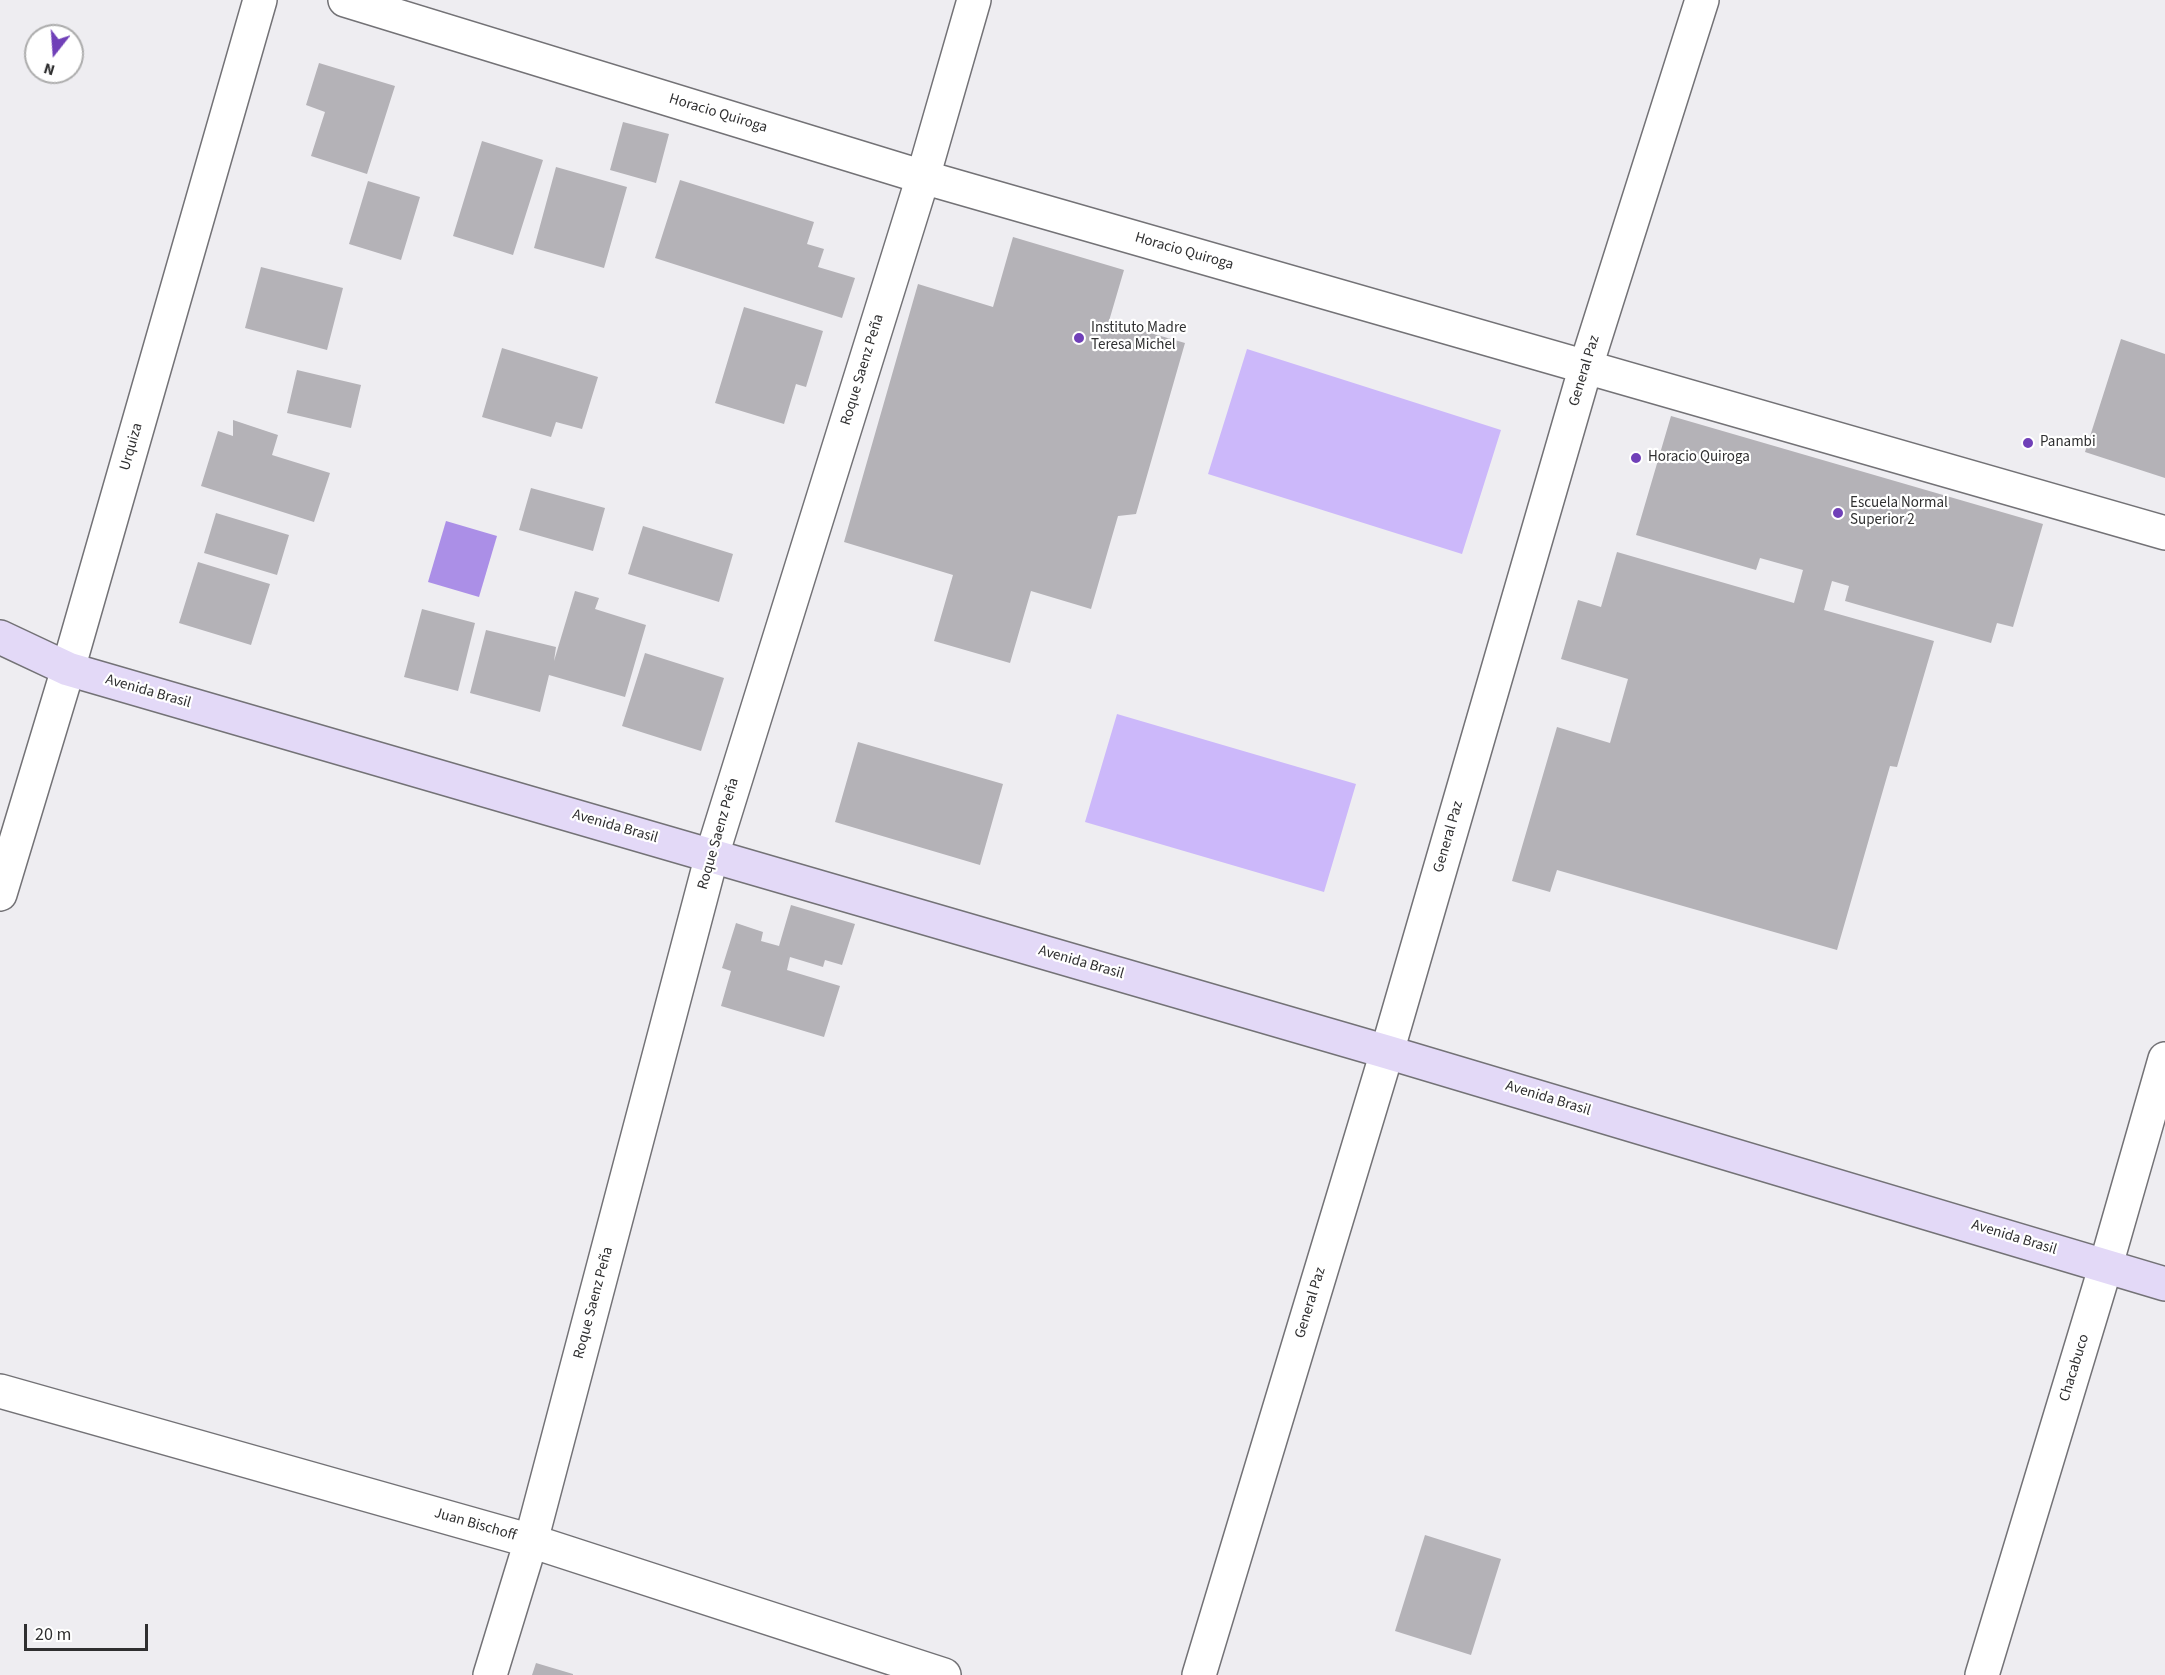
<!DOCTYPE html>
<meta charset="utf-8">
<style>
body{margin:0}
#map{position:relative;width:2165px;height:1675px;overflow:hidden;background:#eeedf1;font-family:"Source Sans 3",sans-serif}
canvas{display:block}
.north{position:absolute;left:24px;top:24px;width:60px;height:60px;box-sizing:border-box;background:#fff;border:2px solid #acacac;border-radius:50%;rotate:197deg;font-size:16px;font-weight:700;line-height:24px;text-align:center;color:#2f2f30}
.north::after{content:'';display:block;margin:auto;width:21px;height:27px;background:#7040b8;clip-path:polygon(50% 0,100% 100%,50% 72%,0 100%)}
.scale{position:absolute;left:24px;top:1624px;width:124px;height:27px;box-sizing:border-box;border:3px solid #2f2f30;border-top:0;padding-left:8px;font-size:18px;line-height:21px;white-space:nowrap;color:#2f2f30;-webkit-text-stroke:4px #fff;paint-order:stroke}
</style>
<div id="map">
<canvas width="2165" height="1675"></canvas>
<div class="north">N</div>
<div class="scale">20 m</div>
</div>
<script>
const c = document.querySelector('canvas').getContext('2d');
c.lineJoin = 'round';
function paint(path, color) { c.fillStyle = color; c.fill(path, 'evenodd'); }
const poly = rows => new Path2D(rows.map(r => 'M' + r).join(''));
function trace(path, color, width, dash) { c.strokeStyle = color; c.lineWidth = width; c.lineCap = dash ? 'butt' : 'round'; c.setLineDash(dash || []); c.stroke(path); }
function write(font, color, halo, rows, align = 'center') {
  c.font = font + ' "Source Sans 3",sans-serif'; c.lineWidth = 4.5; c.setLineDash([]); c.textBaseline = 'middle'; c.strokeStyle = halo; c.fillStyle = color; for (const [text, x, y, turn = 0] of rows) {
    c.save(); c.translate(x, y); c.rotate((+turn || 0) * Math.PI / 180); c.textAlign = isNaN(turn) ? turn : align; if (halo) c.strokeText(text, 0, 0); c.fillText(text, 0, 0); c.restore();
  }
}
paint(poly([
 [1247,349,1501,430,1462,554,1208,474],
 [1117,714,1356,784,1324,892,1085,822]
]), '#ccb8fa');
paint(poly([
 [446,521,497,536,479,597,428,582]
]), '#ab8fe7');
paint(poly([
 [319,63,395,86,367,174,311,156,325,112,306,105],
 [623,122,669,134,656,183,610,170],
 [482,141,543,160,513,255,453,236],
 [556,167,627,187,604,268,534,248],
 [680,180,814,222,807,244,824,249,818,267,855,278,842,318,655,258],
 [368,181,420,197,401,260,349,244],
 [1013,237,1124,270,1109,321,1185,343,1136,514,1118,516,1091,609,1031,591,1010,663,934,641,953,575,844,542,918,284,993,307],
 [261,267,343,288,327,350,245,328],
 [744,307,823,331,806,387,796,384,784,424,715,403],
 [2121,339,2165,354,2165,478,2085,452],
 [502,348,598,377,582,429,556,422,551,437,482,417],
 [297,370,361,385,351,428,287,413],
 [1671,416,2043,524,2013,627,1997,623,1991,643,1845,601,1849,586,1832,581,1824,610,1934,641,1897,767,1890,766,1837,950,1557,870,1550,892,1512,881,1557,727,1610,743,1628,679,1561,659,1578,600,1601,607,1617,552,1794,603,1803,570,1760,558,1756,570,1636,535],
 [233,420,278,435,272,455,330,473,314,522,201,486,218,431,233,436],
 [531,488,605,508,593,551,519,530],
 [216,513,289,535,277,575,204,553],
 [643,526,733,554,719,602,628,574],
 [198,562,270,584,251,645,179,623],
 [575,591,599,598,595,609,646,625,625,697,549,675,540,712,470,693,486,630,556,647,554,661],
 [422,609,475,623,458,691,404,677],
 [645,653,724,678,701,751,622,726],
 [858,742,1003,784,980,865,835,822],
 [791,905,855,924,842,965,825,960,823,967,790,957,787,970,840,986,824,1037,721,1006,731,971,722,968,736,923,763,932,761,941,779,946],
 [1425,1535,1501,1559,1471,1655,1395,1631],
 [536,1663,573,1674,573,1675,532,1675]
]), '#b4b2b7');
const street = poly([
 [345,0,923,177,2165,533],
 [0,894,68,669,260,0],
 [0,1391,531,1541,944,1675],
 [490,1675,531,1541,712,855,923,177,974,0],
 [1199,1675,1387,1052,1586,366,1702,0],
 [1982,1675,2106,1265,2165,1059]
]);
const secondary = poly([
 [0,637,68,669,1387,1052,2165,1284]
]);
trace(street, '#737276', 36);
trace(secondary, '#737276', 36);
trace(street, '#fff', 33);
trace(secondary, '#e3d9f7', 33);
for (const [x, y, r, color] of [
 [1079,338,6,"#7040b8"],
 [2028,443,6,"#7040b8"],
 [1636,458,6,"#7040b8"],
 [1838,513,6,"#7040b8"]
]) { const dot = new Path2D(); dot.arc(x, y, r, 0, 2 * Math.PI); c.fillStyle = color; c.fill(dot); trace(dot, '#fff', 2); }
write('15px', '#2f2f30', '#fff', [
 ["Horacio Quiroga",718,114,17],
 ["Horacio Quiroga",1184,252,16],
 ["Roque Saenz Peña",863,370,-73],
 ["General Paz",1585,371,-73],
 ["Urquiza",132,447,-74],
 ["Avenida Brasil",148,692,16],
 ["Avenida Brasil",615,827,16],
 ["Roque Saenz Peña",719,834,-74],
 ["General Paz",1449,837,-74],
 ["Avenida Brasil",1081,963,16],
 ["Avenida Brasil",1548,1099,17],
 ["Avenida Brasil",2014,1238,17],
 ["Roque Saenz Peña",594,1303,-75],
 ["General Paz",1311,1303,-73],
 ["Chacabuco",2075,1368,-73],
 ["Juan Bischoff",475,1525,16]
]);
write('15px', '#2f2f30', '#fff', [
 ["Instituto Madre",1091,329],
 ["Teresa Michel",1091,346],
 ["Panambi",2040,443],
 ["Horacio Quiroga",1648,458],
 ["Escuela Normal",1850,504],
 ["Superior 2",1850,521]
], 'left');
</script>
